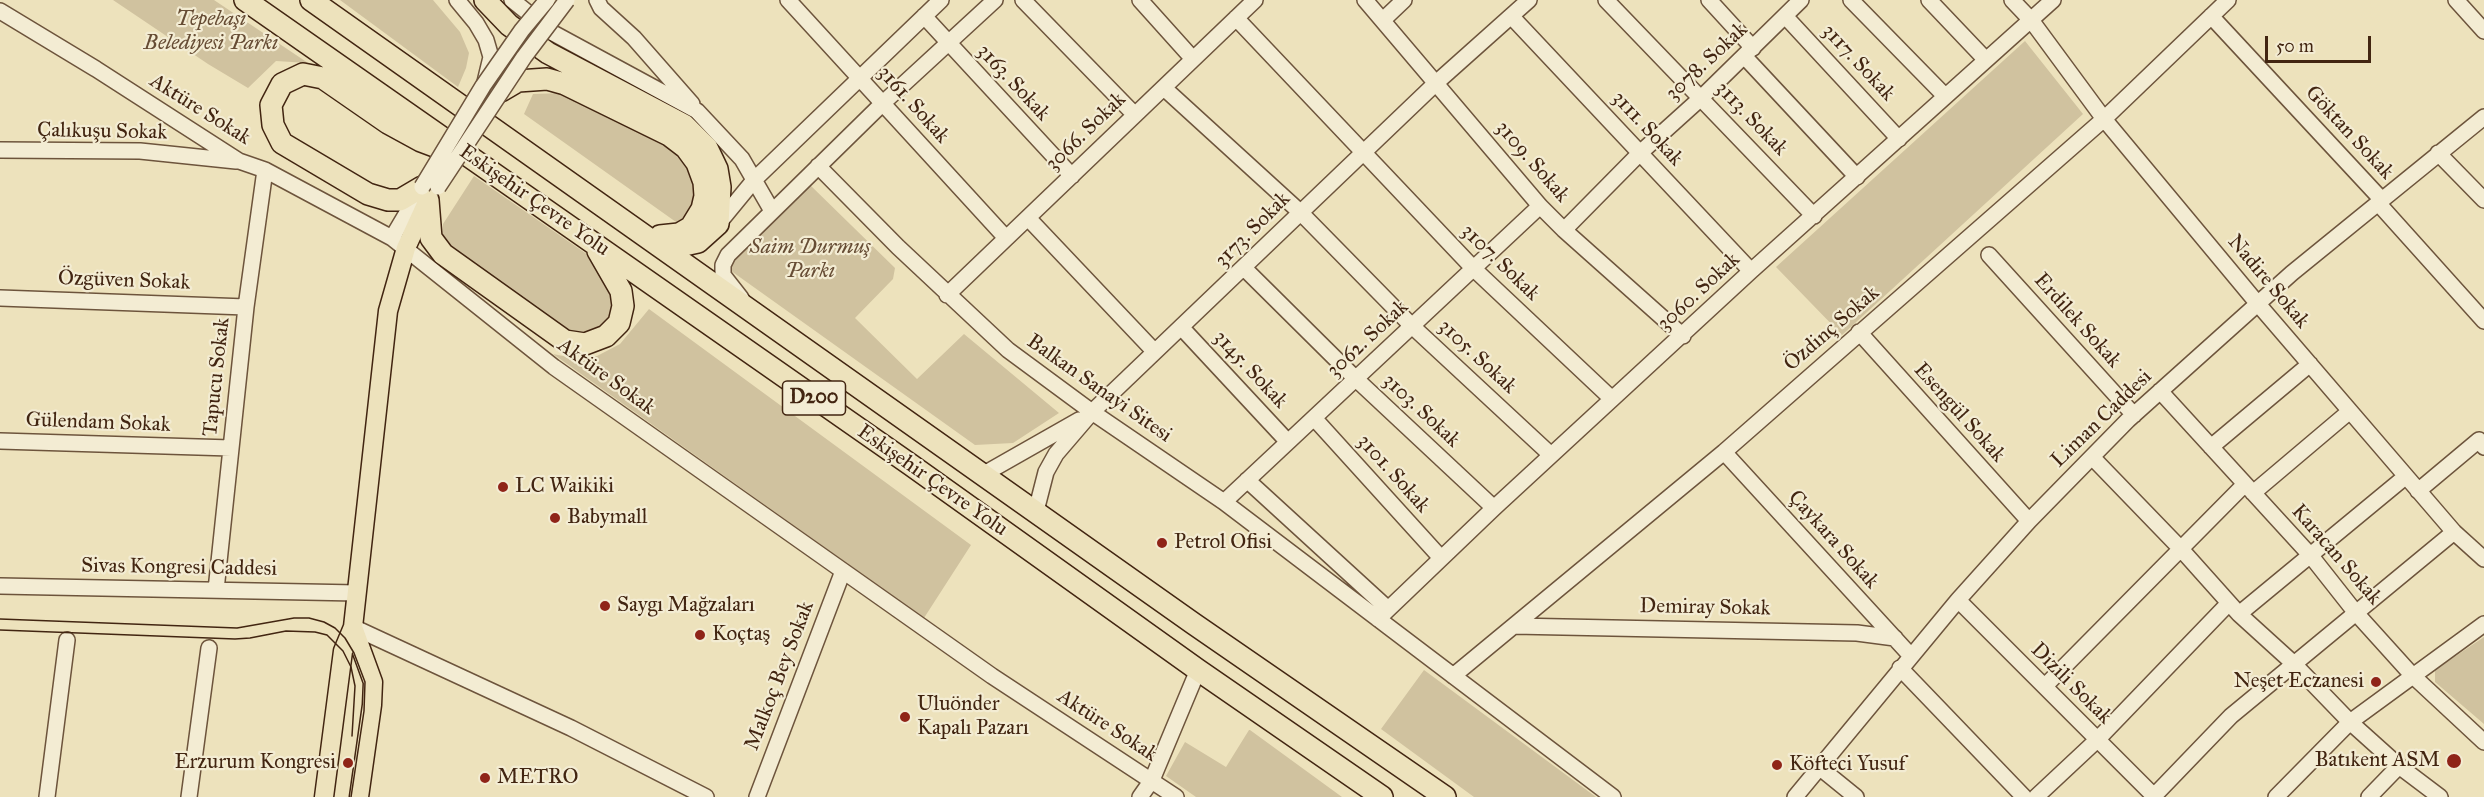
<!DOCTYPE html>
<meta charset="utf-8">
<style>
body{margin:0}
#map{position:relative;width:2484px;height:797px;overflow:hidden;background:#ede2bc;font-family:"IM FELL Great Primer",serif}
canvas{display:block}
.scale{position:absolute;left:2265px;top:36px;width:106px;height:27px;box-sizing:border-box;border:3px solid #422511;border-top:0;padding-left:8px;font-size:18px;line-height:21px;white-space:nowrap;color:#422511;-webkit-text-stroke:4px #f3ecd3;paint-order:stroke}
</style>
<div id="map">
<canvas width="2484" height="797"></canvas>
<div class="scale">50 m</div>
</div>
<script>
const c = document.querySelector('canvas').getContext('2d');
c.lineJoin = 'round';
function paint(path, color) { c.fillStyle = color; c.fill(path, 'evenodd'); }
const poly = rows => new Path2D(rows.map(r => 'M' + r).join(''));
function trace(path, color, width, dash) { c.strokeStyle = color; c.lineWidth = width; c.lineCap = dash ? 'butt' : 'round'; c.setLineDash(dash || []); c.stroke(path); }
function write(font, color, halo, rows, align = 'center') {
  c.font = font + ' "IM FELL Great Primer",serif'; c.lineWidth = 4.5; c.setLineDash([]); c.textBaseline = 'middle'; c.strokeStyle = halo; c.fillStyle = color; for (const [text, x, y, turn = 0] of rows) {
    c.save(); c.translate(x, y); c.rotate((+turn || 0) * Math.PI / 180); c.textAlign = isNaN(turn) ? turn : align; if (halo) c.strokeText(text, 0, 0); c.fillText(text, 0, 0); c.restore();
  }
}
paint(poly([
 [113,0,214,0,308,63,276,61,248,88,208,64],
 [340,0,433,0,460,32,469,53,466,68,458,87],
 [2025,41,2083,114,1842,335,1776,267],
 [562,93,674,147,699,183,687,216,676,222,524,114,533,94],
 [474,176,604,266,618,290,606,331,565,337,442,242,443,224],
 [808,183,895,268,893,279,855,318,917,379,964,334,1059,413,1013,443,975,445,727,268],
 [649,309,971,545,924,618,553,354,578,359,597,356,620,344],
 [2484,637,2484,724,2435,682,2435,670],
 [1424,670,1596,797,1474,797,1381,729],
 [1249,730,1250,730,1342,797,1196,797,1166,776,1185,742,1226,767]
]), '#d0c29f');
const minor = poly([
 [457,0,476,23,486,40,491,57,485,82],
 [512,0,553,33,697,111,742,159,772,211],
 [597,0,601,8,634,38,692,104],
 [788,0,1006,238],
 [1023,0,1135,115],
 [1140,0,1193,59],
 [1365,0,1540,206,1564,230,1683,336],
 [1606,0,1814,216],
 [1709,0,1753,48],
 [1851,0,1945,96],
 [1929,0,1986,60],
 [2012,0,2031,20,2104,119,2258,304,2454,532,2484,559],
 [2456,0,2484,31],
 [0,11,96,69,239,161,265,170,392,238,554,367,992,676,1176,797],
 [924,16,1072,176],
 [1511,16,1751,271],
 [1785,16,1899,139],
 [2211,16,2382,200],
 [1236,18,1474,269,1612,399],
 [1383,20,1404,0],
 [1744,56,1857,177],
 [1164,88,1300,212,1412,326,1551,455],
 [0,150,140,151,236,161],
 [2438,153,2484,200],
 [818,166,898,247,1008,350,1092,412,1224,502,1613,797],
 [2378,203,2484,321],
 [1028,218,1154,351],
 [718,224,755,179,941,0],
 [1564,230,1640,153,1701,98,1801,0],
 [392,238,421,189],
 [1989,255,2134,415],
 [1244,268,1356,379,1494,508],
 [947,295,1255,0],
 [0,298,246,307],
 [741,298,723,275,723,265,728,255,883,103,995,0],
 [1181,327,1288,442],
 [1859,332,2029,521],
 [2160,391,2311,556,2356,613,2412,675,2484,742],
 [1314,418,1441,558],
 [0,441,231,448],
 [2211,447,2310,364],
 [1724,452,1911,656],
 [2092,457,2180,548,2239,614,2293,663,2350,722,2399,766,2440,797],
 [984,474,1079,420],
 [1247,480,1388,609],
 [2418,491,2479,440,2484,447],
 [2253,493,2350,411],
 [1224,502,1540,206],
 [1036,511,1046,472,1056,454,1092,412,1436,83,1529,0],
 [0,586,357,593],
 [216,590,246,307,265,170],
 [1958,600,2155,797],
 [2239,614,2405,477],
 [1378,619,1494,508,1751,271,2053,0],
 [1514,626,1857,633,1895,638],
 [353,627,571,728,706,797],
 [1900,668,2024,797],
 [1453,676,1724,452,2104,119,2228,0],
 [2045,686,2245,484],
 [1819,767,1856,797],
 [2154,796,2231,716,2454,532],
 [47,797,67,640],
 [189,797,209,648],
 [757,797,843,571],
 [1140,797,1152,780,1198,670],
 [1795,797,1958,600,2029,521,2128,420,2292,273,2484,117],
 [2036,797,2097,740,2228,604],
 [2276,797,2350,722,2484,624],
 [2369,797,2399,766]
]);
const major = poly([
 [353,627,373,682,372,705,359,797],
 [324,797,343,651,353,627,388,311,406,248,428,200]
]);
const highway = poly([
 [245,0,911,465,1198,670,1382,797],
 [311,0,1194,624,1445,797],
 [485,0,509,25,548,53,684,125,707,148,717,169,720,187,718,224,698,242,675,247,658,240],
 [501,91,518,81,547,79,565,84,669,135,686,148,697,163,704,182,705,196,702,209,691,227,679,234,660,236],
 [422,187,400,200,388,200,368,194,282,143,273,125,271,105,282,84,303,74,323,78,388,123,421,141,453,153],
 [428,200,431,238,443,254,565,341,585,344,606,336,619,323,623,306,621,291,598,251]
]);
trace(minor, '#6d543c', 18);
trace(major, '#422511', 21);
trace(highway, '#422511', 24);
trace(minor, '#f3ecd3', 15);
trace(major, '#ede2bc', 18);
trace(highway, '#ede2bc', 21);
trace(poly([
 [0,619,237,628,294,618,309,618,324,622,335,628,345,638,354,653,365,682,364,711,351,797],
 [0,630,235,639,250,638,286,631,315,632,327,635,343,651,351,667,355,686,352,736]
]), '#422511', 1.5);
const minorBridge = poly([
 [422,187,483,86,522,30,547,0],
 [438,187,524,57,567,0]
]);
trace(minorBridge, '#6d543c', 18, []);
trace(minorBridge, '#f3ecd3', 15);
for (const [x, y, r, color] of [
 [503,487,6,"#8f2418"],
 [555,518,6,"#8f2418"],
 [1162,543,6,"#8f2418"],
 [605,606,6,"#8f2418"],
 [700,635,6,"#8f2418"],
 [2376,682,6,"#8f2418"],
 [905,717,6,"#8f2418"],
 [2454,761,8,"#8f2418"],
 [348,763,6,"#8f2418"],
 [1777,765,6,"#8f2418"],
 [485,778,6,"#8f2418"]
]) { const dot = new Path2D(); dot.arc(x, y, r, 0, 2 * Math.PI); c.fillStyle = color; c.fill(dot); trace(dot, '#f3ecd3', 2); }
for (const [x, y, w] of [
 [814,398,63]
]) { const box = new Path2D(); box.roundRect(x - w / 2, y - 17, w, 34, 4.5); c.fillStyle = '#f3ecd3'; c.fill(box); trace(box, '#422511', 1.5); }
write('bold 20px', '#422511', null, [
 ["D200",814,398]
]);
write('italic 21px', '#664c34', '#f3ecd3', [
 ["Tepebaşı",211,20],
 ["Belediyesi Parkı",211,44],
 ["Saim Durmuş",810,248],
 ["Parkı",810,272]
]);
write('21px', '#422511', '#f3ecd3', [
 ["3078. Sokak",1707,62,-43],
 ["3117. Sokak",1858,63,47],
 ["3163. Sokak",1013,83,47],
 ["3161. Sokak",913,105,48],
 ["Aktüre Sokak",200,110,32],
 ["3113. Sokak",1751,119,46],
 ["3111. Sokak",1647,129,47],
 ["Çalıkuşu Sokak",102,132,1],
 ["3066. Sokak",1086,132,-44],
 ["Göktan Sokak",2349,133,47],
 ["3109. Sokak",1532,162,49],
 ["Eskişehir Çevre Yolu",534,201,35],
 ["3173. Sokak",1253,230,-45],
 ["3107. Sokak",1500,263,44],
 ["Özgüven Sokak",124,281,2],
 ["Nadire Sokak",2268,282,50],
 ["3060. Sokak",1699,292,-43],
 ["Erdilek Sokak",2077,321,48],
 ["Özdinç Sokak",1832,329,-41],
 ["3062. Sokak",1368,339,-43],
 ["3105. Sokak",1477,357,43],
 ["3145. Sokak",1250,370,47],
 ["Tapucu Sokak",217,377,-84],
 ["Aktüre Sokak",606,377,36],
 ["Balkan Sanayi Sitesi",1099,389,35],
 ["3103. Sokak",1421,411,43],
 ["Esengül Sokak",1959,413,48],
 ["Liman Caddesi",2102,419,-44],
 ["Gülendam Sokak",98,423,2],
 ["3101. Sokak",1393,474,48],
 ["Eskişehir Çevre Yolu",932,481,35],
 ["Çaykara Sokak",1833,540,48],
 ["Karacan Sokak",2336,555,49],
 ["Sivas Kongresi Caddesi",179,568,1],
 ["Demiray Sokak",1705,608,1],
 ["Malkoç Bey Sokak",780,676,-69],
 ["Dizili Sokak",2071,684,45],
 ["Aktüre Sokak",1107,726,33]
]);
write('21px', '#422511', '#f3ecd3', [
 ["LC Waikiki",515,487],
 ["Babymall",567,518],
 ["Petrol Ofisi",1174,543],
 ["Saygı Mağzaları",617,606],
 ["Koçtaş",712,635],
 ["Neşet Eczanesi",2364,682,"right"],
 ["Uluönder",917,705],
 ["Kapalı Pazarı",917,729],
 ["Batıkent ASM",2440,761,"right"],
 ["Erzurum Kongresi",336,763,"right"],
 ["Köfteci Yusuf",1789,765],
 ["METRO",497,778]
], 'left');
</script>
